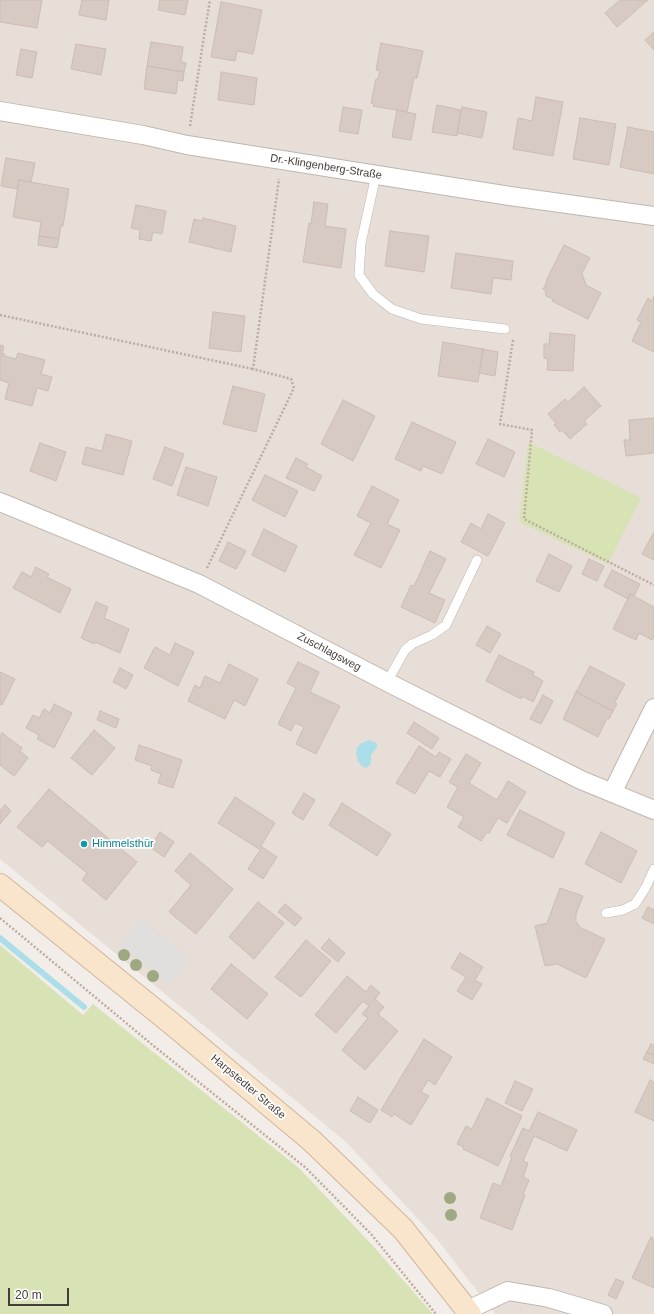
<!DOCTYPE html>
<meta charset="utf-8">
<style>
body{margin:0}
#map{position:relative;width:654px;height:1314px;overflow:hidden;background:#f3ede9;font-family:Helvetica,sans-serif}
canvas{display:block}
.scale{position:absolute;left:8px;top:1288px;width:61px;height:18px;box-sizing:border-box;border:2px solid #453d38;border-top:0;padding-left:5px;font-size:12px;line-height:14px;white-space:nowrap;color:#453d38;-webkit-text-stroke:3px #fff;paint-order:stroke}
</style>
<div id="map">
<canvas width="654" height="1314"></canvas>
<div class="scale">20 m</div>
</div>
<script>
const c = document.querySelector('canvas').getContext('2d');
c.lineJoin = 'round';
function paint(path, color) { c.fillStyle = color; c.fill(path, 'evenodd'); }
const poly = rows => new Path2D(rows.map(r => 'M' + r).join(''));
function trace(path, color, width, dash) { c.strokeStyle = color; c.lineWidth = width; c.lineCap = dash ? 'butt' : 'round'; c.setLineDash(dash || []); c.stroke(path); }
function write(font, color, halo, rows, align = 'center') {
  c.font = font + ' Helvetica,sans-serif'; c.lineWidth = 3.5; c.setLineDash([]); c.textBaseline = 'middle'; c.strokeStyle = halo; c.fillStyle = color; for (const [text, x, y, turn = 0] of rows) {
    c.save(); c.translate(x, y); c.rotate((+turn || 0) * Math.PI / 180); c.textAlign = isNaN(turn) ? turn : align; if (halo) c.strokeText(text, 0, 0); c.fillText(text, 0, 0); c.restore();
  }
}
paint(poly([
 [0,0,654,0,654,1314,495,1314,436,1238,345,1141,0,859]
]), '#e6ded7');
paint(poly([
 [528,442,641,498,608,564,519,522],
 [0,945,83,1015,93,1004,299,1168,374,1247,433,1314,0,1314]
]), '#d8e3b5');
paint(poly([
 [142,919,190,958,170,984,120,944]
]), '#e1dfdd');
paint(poly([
 [369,740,374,742,377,744,377,747,371,755,371,763,369,766,366,768,362,766,358,761,356,753,357,748,360,744]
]), '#abdee9');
trace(poly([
 [0,938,84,1007]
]), '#abdee9', 6);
const building = poly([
 [0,0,42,0,37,28,0,22,0,0],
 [82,0,109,0,106,20,79,15,82,0],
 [160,0,188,0,185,15,158,10,160,0],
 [620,0,648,0,617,27,605,13,620,0],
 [221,2,262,10,253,54,237,51,235,61,211,57,221,2],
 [654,32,654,50,645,40,654,32],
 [151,42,183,47,181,62,186,63,184,72,147,66,151,42],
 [381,43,423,51,417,78,414,78,407,112,373,106,374,104,371,103,376,79,378,79,380,71,376,70,381,43],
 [76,44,106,49,101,75,71,69,76,44],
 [21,49,37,52,32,78,16,75,21,49],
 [147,66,184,72,183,81,178,80,176,94,144,89,147,66],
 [221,72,257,78,254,105,218,100,221,72],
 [536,97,563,102,553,156,513,149,518,118,532,121,536,97],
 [437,105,461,110,457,136,432,132,437,105],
 [343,107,362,110,358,134,339,131,343,107],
 [462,107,487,112,482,138,457,133,462,107],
 [397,110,416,114,411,140,392,137,397,110],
 [580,118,616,124,609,165,573,159,580,118],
 [628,127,654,132,654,174,620,167,628,127],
 [6,158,35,163,31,182,19,180,17,189,1,186,6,158],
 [19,180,69,189,63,226,61,225,59,239,39,236,41,222,13,217,19,180],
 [314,202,328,204,325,226,346,229,341,268,303,262,309,223,311,224,314,202],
 [136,205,166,211,162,234,153,232,151,241,139,239,140,230,131,228,136,205],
 [203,218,236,226,231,252,189,242,194,219,202,221,203,218],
 [390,231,429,236,424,272,385,266,390,231],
 [39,236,59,239,57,248,38,245,39,236],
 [564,245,590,258,582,273,586,285,601,293,588,319,552,301,553,299,546,296,545,290,543,289,547,282,546,281,564,245],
 [456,253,513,261,511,280,493,278,491,294,451,288,456,253],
 [654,296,654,352,632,341,641,322,637,320,648,298,652,301,654,296],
 [213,312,245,316,241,352,209,348,213,312],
 [550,333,575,335,573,371,547,370,548,359,544,358,544,344,549,344,550,333],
 [443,342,483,349,478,382,438,376,443,342],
 [0,345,4,346,2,354,5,354,4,356,16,359,18,353,45,360,41,374,52,377,48,391,37,388,32,406,5,399,9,383,0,380,0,345],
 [483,349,498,352,495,376,479,373,483,349],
 [233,386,265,394,256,432,223,424,233,386],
 [584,387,601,406,584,421,587,424,570,439,562,430,560,432,554,425,556,423,548,414,565,399,568,402,584,387],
 [343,400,375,416,353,461,321,444,343,400],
 [654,418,654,453,626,456,624,440,630,440,629,420,654,418],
 [412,422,456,442,442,474,423,466,421,471,395,459,412,422],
 [106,434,132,441,123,475,82,464,86,447,102,451,106,434],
 [488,439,515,452,504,477,476,464,488,439],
 [40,443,66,452,56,481,30,471,40,443],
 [165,447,184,454,172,486,153,479,165,447],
 [296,458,308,464,306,467,322,476,314,491,286,478,296,458],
 [186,467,217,477,208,506,177,495,186,467],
 [265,475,298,491,285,517,252,500,265,475],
 [372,486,399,500,387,524,400,530,381,568,354,555,371,523,357,516,372,486],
 [488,514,505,523,488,556,461,542,471,523,481,529,488,514],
 [264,529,297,546,285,572,252,555,264,529],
 [654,532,654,560,642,554,654,532],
 [228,542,246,551,236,569,219,561,228,542],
 [430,551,446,559,429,593,445,600,435,623,401,607,411,585,414,586,430,551],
 [549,554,572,566,559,592,536,581,549,554],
 [589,559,604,566,597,581,582,574,589,559],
 [36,567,49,574,47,577,71,589,60,613,13,588,22,572,31,577,36,567],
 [612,570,640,584,634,596,630,594,628,599,604,586,612,570],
 [630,594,654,607,654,636,652,640,639,633,636,640,613,629,630,594],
 [96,602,108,607,104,618,129,629,120,653,95,642,94,644,81,638,96,602],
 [487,626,501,634,490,653,476,645,487,626],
 [175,643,194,652,178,686,144,668,155,647,170,655,175,643],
 [499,655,534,672,533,675,543,681,533,702,522,696,521,699,486,681,499,655],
 [298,662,319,672,310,692,340,706,316,754,296,744,304,727,295,723,291,731,278,724,296,688,287,683,298,662],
 [229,664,258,679,245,706,234,700,225,719,188,701,195,685,200,688,205,676,220,683,229,664],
 [590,666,625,684,615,702,617,704,613,711,576,692,590,666],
 [120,668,133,675,126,689,113,682,120,668],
 [0,672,15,679,2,705,0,704,0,672],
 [576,692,613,711,609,719,607,718,598,737,563,719,576,692],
 [543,695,553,701,541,724,530,719,543,695],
 [54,704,72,713,54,748,37,739,39,735,26,728,33,715,39,718,44,709,50,713,54,704],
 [100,711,119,719,116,728,97,720,100,711],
 [414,722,439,738,432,749,407,733,414,722],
 [94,730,115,748,92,775,71,758,94,730],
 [2,733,22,748,20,751,28,758,14,776,0,765,0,737,2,733],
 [139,745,182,760,173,788,158,783,161,774,151,770,152,766,135,760,139,745],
 [419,746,436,757,439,752,451,759,440,777,429,771,415,794,396,783,419,746],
 [466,754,481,763,469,783,497,800,508,781,526,792,507,823,498,818,489,833,487,832,481,841,458,827,464,817,447,807,458,787,449,782,466,754],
 [49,789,137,862,106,900,82,880,87,873,48,841,42,847,17,827,49,789],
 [304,793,315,800,303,820,292,813,304,793],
 [235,797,275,823,259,849,218,823,235,797],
 [342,803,391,834,377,856,329,825,342,803],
 [5,805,11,811,0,824,0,811,5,805],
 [520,810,565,833,553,858,507,835,520,810],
 [160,832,174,842,164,857,150,847,160,832],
 [601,832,637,851,621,883,585,864,601,832],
 [262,847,277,857,263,879,248,869,262,847],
 [190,853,233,889,196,934,169,912,191,885,175,871,190,853],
 [560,888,583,896,576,914,576,922,581,928,605,939,586,978,557,964,545,966,535,926,547,923,560,888],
 [258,902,284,923,254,959,229,937,258,902],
 [285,904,302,918,295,926,278,912,285,904],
 [648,907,654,910,654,924,642,918,648,907],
 [329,939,345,953,338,962,321,948,329,939],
 [306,940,331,961,301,997,275,977,306,940],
 [460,953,483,967,475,980,482,984,472,1000,457,991,466,977,451,968,460,953],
 [231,964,268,994,247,1019,211,989,231,964],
 [347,976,366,992,371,985,380,993,375,999,384,1007,378,1014,398,1031,365,1070,342,1050,368,1018,362,1014,369,1006,363,1001,336,1033,315,1015,347,976],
 [424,1039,452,1057,435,1085,428,1080,421,1092,429,1096,411,1125,394,1114,392,1117,381,1110,424,1039],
 [651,1044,654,1045,654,1055,647,1052,651,1044],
 [647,1052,654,1055,654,1064,643,1059,647,1052],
 [650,1080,654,1082,654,1121,635,1112,650,1080],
 [515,1081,533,1089,522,1111,505,1103,515,1081],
 [358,1097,378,1110,370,1123,350,1111,358,1097],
 [487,1098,522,1116,498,1166,463,1149,464,1147,457,1144,466,1126,472,1129,487,1098],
 [538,1112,577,1130,567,1151,534,1136,523,1161,528,1163,523,1177,529,1180,523,1195,525,1195,512,1230,480,1218,493,1183,501,1186,512,1157,510,1156,523,1128,529,1131,538,1112],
 [651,1237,654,1239,654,1288,632,1278,651,1237],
 [616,1279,624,1282,616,1299,608,1295,616,1279]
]);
paint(building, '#d6cac2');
trace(building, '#cdbdb3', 1);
const lane = poly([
 [376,175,361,243,359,275,373,294,392,309,421,319,505,329],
 [387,682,405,650,412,644,432,635,446,625,477,560],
 [606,913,623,910,635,904,646,887,654,869]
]);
const street = poly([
 [0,111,143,135,187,145,510,196,654,216],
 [0,502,199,584,387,682,581,780,654,810],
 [612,793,654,708],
 [468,1310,508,1291,549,1298,603,1314]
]);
const secondary = poly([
 [0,885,171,1023,312,1141,403,1229,470,1314]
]);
trace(lane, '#c0b6af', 10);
trace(street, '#c0b6af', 20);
trace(secondary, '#ceb69c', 24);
trace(poly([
 [190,126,205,30,210,0],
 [0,315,253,369],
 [513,340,500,424,532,430,524,519,654,585],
 [207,568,294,388,291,379,253,369,279,179],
 [0,918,155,1047,306,1168,371,1234,436,1314]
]), '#beac9f', 2.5, [2, 2]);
trace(lane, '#fff', 9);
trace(street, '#fff', 18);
trace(secondary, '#f9e4cc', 22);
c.fillStyle = '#9ea983';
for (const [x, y] of [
 [124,955],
 [136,965],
 [153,976],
 [450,1198],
 [451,1215]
]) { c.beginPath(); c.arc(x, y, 6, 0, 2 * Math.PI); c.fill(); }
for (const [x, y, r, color] of [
 [84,844,4,"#0f9aa8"]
]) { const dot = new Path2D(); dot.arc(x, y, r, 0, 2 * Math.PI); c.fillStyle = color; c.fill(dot); trace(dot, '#fff', 1.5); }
write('11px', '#453d38', '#fff', [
 ["Dr.-Klingenberg-Straße",326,167,9],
 ["Zuschlagsweg",329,652,28],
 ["Harpstedter Straße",248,1087,40]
]);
write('11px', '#0d838f', '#fff', [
 ["Himmelsthür",92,844]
], 'left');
</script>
